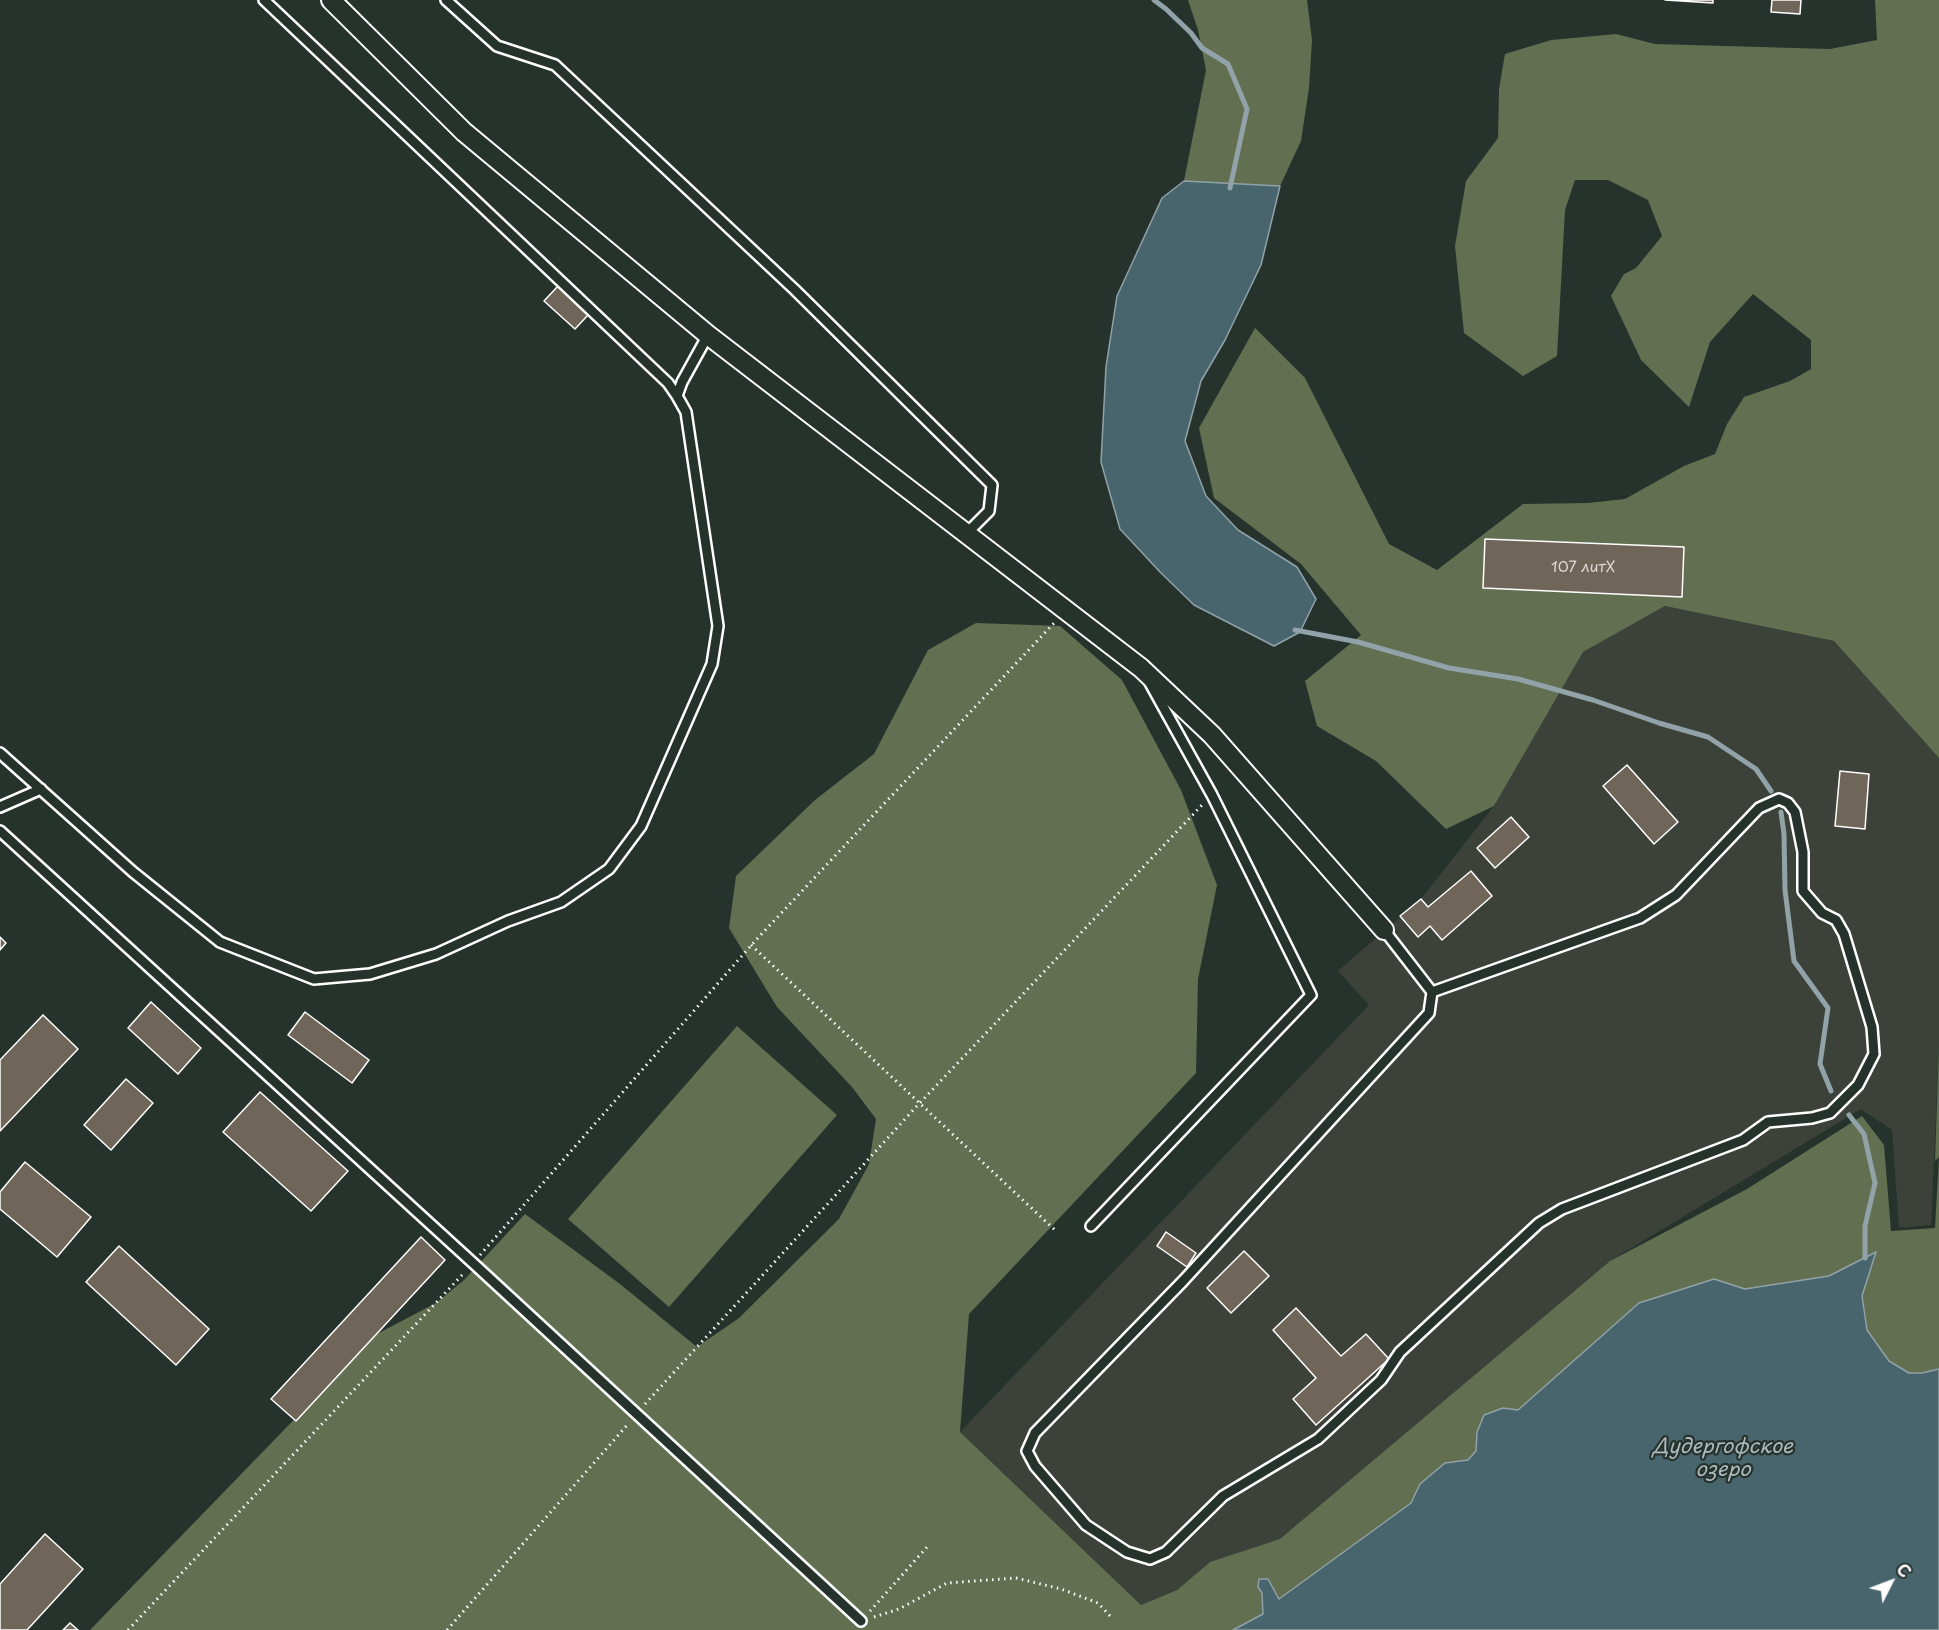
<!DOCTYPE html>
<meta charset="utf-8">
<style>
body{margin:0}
#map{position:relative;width:1939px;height:1630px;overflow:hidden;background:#26332d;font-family:"Playpen Sans",sans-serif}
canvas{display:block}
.north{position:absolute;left:1861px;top:1552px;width:60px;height:60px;-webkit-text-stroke:4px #26332d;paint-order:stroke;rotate:48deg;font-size:16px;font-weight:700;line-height:24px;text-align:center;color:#fff}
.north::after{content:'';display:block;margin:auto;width:21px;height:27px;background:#fff;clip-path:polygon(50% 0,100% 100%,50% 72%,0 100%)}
</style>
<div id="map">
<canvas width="1939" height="1630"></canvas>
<div class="north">С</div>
</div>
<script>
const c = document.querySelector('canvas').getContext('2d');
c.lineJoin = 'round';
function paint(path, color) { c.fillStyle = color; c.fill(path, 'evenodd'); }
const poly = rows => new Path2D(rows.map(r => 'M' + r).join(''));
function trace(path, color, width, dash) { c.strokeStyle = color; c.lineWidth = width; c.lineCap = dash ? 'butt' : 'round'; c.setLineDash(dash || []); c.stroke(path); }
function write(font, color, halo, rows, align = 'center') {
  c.font = font + ' "Playpen Sans",sans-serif'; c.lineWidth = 4.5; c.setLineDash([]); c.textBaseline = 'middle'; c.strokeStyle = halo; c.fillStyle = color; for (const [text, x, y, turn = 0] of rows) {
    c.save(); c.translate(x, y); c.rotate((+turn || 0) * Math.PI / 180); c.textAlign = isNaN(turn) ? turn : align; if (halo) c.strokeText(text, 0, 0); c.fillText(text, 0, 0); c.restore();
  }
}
paint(poly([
 [1665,606,1834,641,1939,758,1939,1045,1931,1225,1899,1228,1892,1130,1861,1109,1610,1261,1280,1540,1210,1562,1177,1590,1141,1605,960,1432,1369,1005,1338,971,1421,899,1494,806,1583,652]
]), '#3c423a');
paint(poly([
 [1188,0,1307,0,1312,40,1309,88,1301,141,1280,186,1184,181,1206,70,1198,30],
 [1875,0,1939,0,1939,758,1834,641,1665,606,1583,652,1494,806,1446,829,1376,761,1317,726,1305,681,1361,635,1301,564,1214,498,1199,428,1255,328,1305,378,1389,544,1437,570,1523,504,1588,503,1625,499,1684,466,1715,454,1727,424,1744,397,1790,381,1811,369,1811,340,1753,294,1710,342,1689,407,1641,360,1611,296,1624,274,1636,268,1662,236,1648,200,1608,180,1575,180,1565,210,1557,356,1523,376,1464,333,1455,246,1466,181,1498,138,1499,89,1505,54,1551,40,1616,34,1655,44,1830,49,1877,40],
 [976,623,1060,626,1122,680,1181,790,1217,885,1198,979,1196,1073,969,1314,960,1432,1141,1605,1177,1590,1210,1562,1280,1539,1610,1261,1747,1189,1862,1116,1884,1145,1891,1231,1935,1228,1939,1157,1935,1161,1939,1045,1939,1369,1922,1373,1909,1373,1889,1361,1867,1330,1862,1296,1876,1252,1829,1276,1745,1289,1714,1280,1639,1303,1518,1410,1503,1408,1477,1432,1476,1451,1468,1460,1445,1463,1420,1484,1411,1503,1279,1599,1268,1579,1262,1593,1263,1614,1233,1630,90,1630,377,1334,436,1303,464,1280,525,1214,620,1284,697,1347,739,1318,839,1219,869,1164,876,1119,852,1087,777,1007,729,928,736,876,815,800,874,754,928,650],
 [737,1026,837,1115,669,1307,568,1219]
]), '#626f50');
const water = poly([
 [1184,181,1280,186,1261,265,1225,340,1201,381,1185,441,1206,496,1238,530,1297,567,1316,599,1300,632,1274,646,1194,605,1160,572,1120,529,1101,462,1106,367,1117,296,1162,198,1184,181],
 [1876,1252,1862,1296,1867,1330,1889,1361,1909,1373,1922,1373,1939,1369,1939,1630,1233,1630,1263,1614,1262,1593,1258,1587,1259,1579,1268,1579,1279,1599,1411,1503,1420,1484,1445,1463,1468,1460,1476,1451,1477,1432,1484,1415,1503,1408,1518,1410,1639,1303,1714,1279,1745,1289,1829,1276,1876,1252]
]);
paint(water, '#48656e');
trace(water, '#91a3a8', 1.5);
trace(poly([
 [1154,0,1166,9,1191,33,1202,48,1228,64,1247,109,1230,188],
 [1295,630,1358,642,1449,668,1518,679,1593,700,1659,723,1708,737,1756,769,1771,791],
 [1781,812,1784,834,1785,890,1794,961,1828,1008,1820,1064,1831,1091],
 [1849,1115,1864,1134,1875,1183,1865,1226,1865,1258]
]), '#91a3a8', 5);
const building = poly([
 [1665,0,1713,0,1713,3,1665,0],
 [1772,0,1801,0,1800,14,1771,12,1772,0],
 [558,286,588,315,575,329,544,301,558,286],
 [1485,539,1684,547,1682,597,1483,588,1485,539],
 [1627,765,1678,822,1654,844,1603,786,1627,765],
 [1840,771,1869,774,1865,829,1835,826,1840,771],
 [1511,817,1529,837,1495,868,1477,848,1511,817],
 [1471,871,1492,896,1442,940,1430,926,1418,937,1400,916,1421,899,1428,907,1471,871],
 [0,937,6,943,0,950,0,937],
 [151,1002,201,1048,178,1074,128,1028,151,1002],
 [305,1012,369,1060,352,1083,288,1035,305,1012],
 [43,1015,78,1049,0,1131,0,1060,43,1015],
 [126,1079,153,1103,111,1150,84,1125,126,1079],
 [260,1092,348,1171,311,1211,223,1132,260,1092],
 [25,1162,91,1217,57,1257,0,1209,0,1192,25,1162],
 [1166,1232,1196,1253,1187,1267,1157,1246,1166,1232],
 [421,1237,445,1260,296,1421,271,1399,421,1237],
 [119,1246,209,1329,176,1365,86,1282,119,1246],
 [1244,1251,1269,1276,1231,1313,1207,1288,1244,1251],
 [1296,1308,1341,1356,1366,1334,1389,1359,1316,1425,1293,1399,1316,1378,1273,1330,1296,1308],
 [45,1534,83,1569,27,1630,0,1630,0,1584,45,1534],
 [70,1623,78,1630,63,1630,70,1623]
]);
paint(building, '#706559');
trace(building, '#fff', 1.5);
const service = poly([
 [446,0,497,46,555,65,795,290,992,485,989,511,966,534],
 [677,396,682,382,708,335],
 [0,753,133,872,220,942,314,979,370,974,436,954,508,921,561,902,609,869,641,826,712,664,718,626,686,412,677,396,668,383,264,0],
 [0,807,41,789],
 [0,831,473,1263,861,1621],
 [1384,930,1432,992,1429,1013,1183,1281,1035,1433,1027,1451,1035,1466,1086,1525,1127,1552,1150,1559,1166,1552,1223,1496,1318,1439,1381,1380,1400,1352,1539,1223,1562,1209,1743,1140,1768,1122,1812,1118,1830,1113,1858,1085,1874,1054,1872,1027,1844,934,1836,920,1822,913,1803,891,1803,852,1795,812,1788,803,1779,799,1759,808,1676,895,1640,918,1432,992],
 [1091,1226,1311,995,1212,795,1150,683]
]);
const minor = poly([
 [331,0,464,132,708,335,1141,668,1212,735,1384,930]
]);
trace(service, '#fff', 14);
trace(minor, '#fff', 22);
trace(poly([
 [751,945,1057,1232],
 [480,1255,755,941,1055,622],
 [645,1404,916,1107,1202,805],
 [870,1611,927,1547],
 [874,1617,899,1609,947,1583,1016,1578,1061,1589,1098,1603,1112,1618],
 [128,1630,464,1273],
 [447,1630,629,1423]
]), '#fff', 3, [1.5, 4.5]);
trace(service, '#26332d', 9);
trace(minor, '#26332d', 18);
write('15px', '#dbd8d6', null, [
 ["107 литХ",1583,568]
]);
write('italic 20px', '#adbabe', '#26332d', [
 ["Дудергофское",1723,1447],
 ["озеро",1723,1470]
]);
</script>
